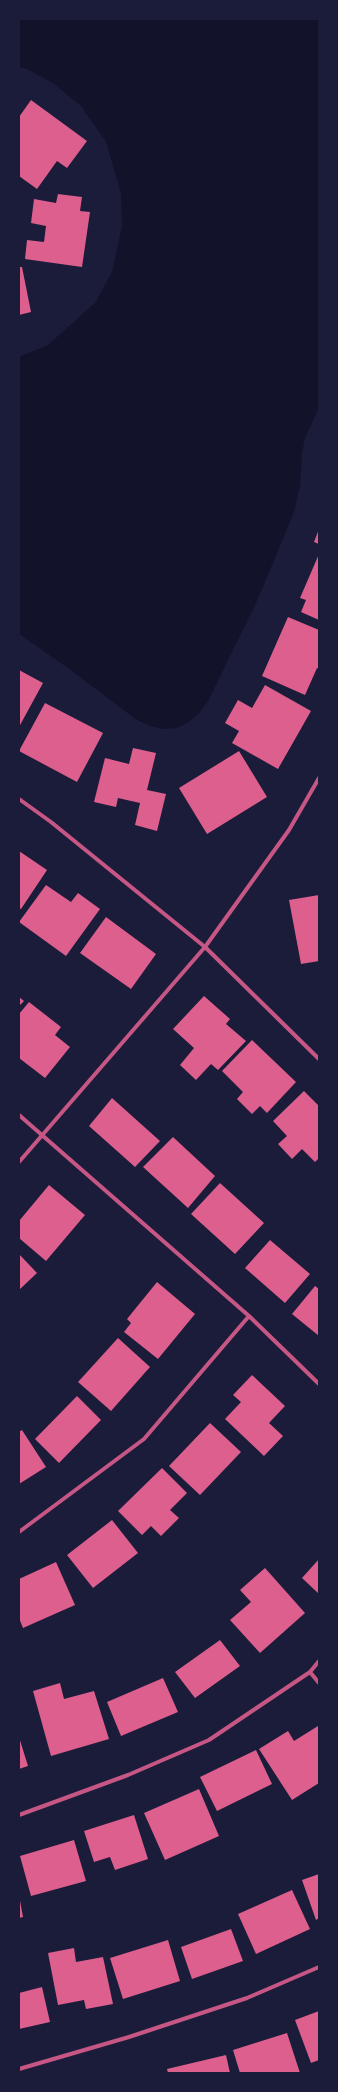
<!DOCTYPE html>
<style>
body{margin:0}
#map{position:relative;width:338px;height:2092px;overflow:hidden;background:#1b1b3a;font-family:Cabin,sans-serif}
canvas{display:block}
.frame{position:absolute;inset:0;border:20px solid #1b1b3a;pointer-events:none}
</style>
<div id="map">
<canvas width="338" height="2092"></canvas>
<div class="frame"></div>
</div>
<script>
const c = document.querySelector('canvas').getContext('2d');
c.lineJoin = 'round';
function paint(path, color) { c.fillStyle = color; c.fill(path, 'evenodd'); }
const poly = rows => new Path2D(rows.map(r => 'M' + r).join(''));
function trace(path, color, width, dash) { c.strokeStyle = color; c.lineWidth = width; c.lineCap = dash ? 'butt' : 'round'; c.setLineDash(dash || []); c.stroke(path); }
paint(poly([
 [19,19,319,19,319,408,305,438,302,453,300,486,294,512,257,601,208,701,200,712,189,722,177,728,164,729,150,726,137,720,68,668,19,634,19,357,48,345,95,303,112,272,122,226,121,193,106,142,81,106,53,83,27,69,19,67]
]), '#12122b');
paint(poly([
 [31,100,87,141,67,168,57,161,37,189,19,176,19,117],
 [58,194,82,197,80,211,90,212,82,267,25,259,27,240,44,242,46,226,31,223,34,199,56,203],
 [19,267,22,267,31,312,19,315],
 [319,529,319,544,314,542],
 [319,554,319,620,301,612,306,600,300,598],
 [288,617,319,630,319,669,317,668,305,695,262,676],
 [19,670,43,683,19,727],
 [265,685,311,711,278,769,232,743,239,731,225,723,238,700,252,708],
 [45,703,103,733,77,782,19,751],
 [133,748,156,753,147,790,166,794,157,831,135,825,140,803,118,798,116,807,94,802,105,758,129,764],
 [239,751,267,797,207,834,179,788],
 [19,851,47,870,21,909,19,908],
 [46,885,71,902,78,893,100,909,66,956,19,922],
 [319,895,319,961,301,964,289,900],
 [106,917,156,954,131,989,80,953],
 [204,996,230,1019,226,1024,246,1041,218,1070,211,1064,196,1080,180,1065,194,1048,173,1029],
 [19,997,24,1001,19,1006],
 [29,1002,61,1027,55,1035,70,1047,45,1078,19,1058,19,1014],
 [252,1040,296,1082,267,1113,260,1106,252,1114,237,1099,243,1092,222,1071],
 [304,1091,319,1106,319,1158,315,1162,302,1149,292,1159,278,1144,287,1136,273,1121],
 [112,1098,160,1141,135,1167,89,1126],
 [173,1137,215,1176,188,1208,143,1167],
 [220,1183,264,1223,235,1254,191,1214],
 [49,1185,85,1215,46,1261,19,1238,19,1221],
 [270,1240,310,1274,285,1303,245,1268],
 [19,1254,37,1273,19,1290],
 [157,1282,195,1314,158,1359,124,1332,131,1323,127,1319],
 [315,1286,319,1289,319,1336,292,1314],
 [118,1338,150,1367,111,1411,78,1382],
 [252,1375,285,1406,269,1423,283,1436,264,1456,225,1419,241,1402,233,1395],
 [77,1396,101,1420,59,1463,35,1439],
 [210,1423,241,1452,200,1495,169,1466],
 [22,1430,46,1467,19,1484,19,1432],
 [162,1468,187,1493,170,1510,179,1518,161,1536,151,1526,142,1535,118,1511],
 [112,1520,138,1553,93,1588,67,1555],
 [319,1559,319,1594,302,1578],
 [56,1562,75,1605,23,1628,19,1618,19,1579],
 [265,1568,305,1613,260,1653,230,1620,251,1602,240,1590],
 [220,1640,240,1666,195,1698,175,1672],
 [163,1678,178,1712,121,1736,107,1702],
 [60,1683,64,1699,94,1691,109,1739,51,1756,33,1691],
 [318,1726,319,1783,292,1800,259,1749,288,1731,294,1741],
 [19,1737,28,1766,19,1769],
 [256,1750,272,1784,217,1811,200,1777],
 [199,1789,219,1836,165,1860,144,1813],
 [134,1815,148,1859,115,1870,110,1857,94,1862,84,1831],
 [74,1840,86,1881,31,1896,20,1856],
 [319,1874,319,1918,316,1920,302,1880],
 [292,1890,310,1929,256,1954,238,1914],
 [19,1895,23,1917,19,1918],
 [231,1929,243,1961,192,1979,181,1947],
 [168,1940,180,1981,123,1999,110,1958],
 [74,1948,76,1962,103,1957,113,2004,86,2009,84,2000,58,2005,48,1953],
 [42,1987,50,2022,19,2029,19,1993],
 [319,2011,319,2060,311,2063,295,2020],
 [287,2033,300,2073,240,2073,233,2050],
 [226,2055,230,2073,168,2073,167,2069]
]), '#dd5f8e');
trace(poly([
 [19,799,51,822,205,947,319,1059],
 [19,1115,249,1316,319,1384],
 [19,1162,205,947,289,830,319,778],
 [19,1532,144,1439,249,1316],
 [310,1672,319,1683],
 [19,1815,128,1775,209,1740,310,1672,319,1661],
 [19,2069,129,2037,247,1998,319,1967]
]), '#c65784', 4);
</script>
